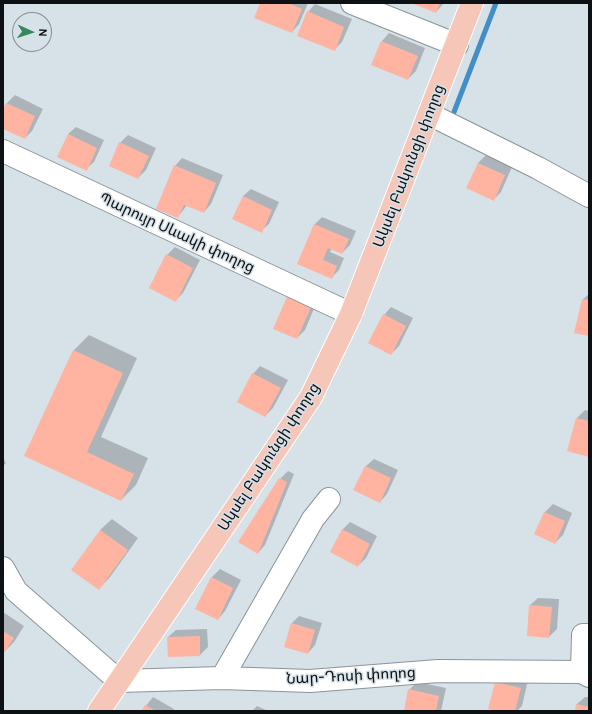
<!DOCTYPE html>
<meta charset="utf-8">
<style>
body{margin:0}
#map{position:relative;width:592px;height:714px;overflow:hidden;background:#d7e1e8;font-family:Cabin,sans-serif}
canvas{display:block}
.frame{position:absolute;inset:0;border:4px solid #0e1113;pointer-events:none}
.north{position:absolute;left:12px;top:12px;width:40px;height:40px;box-sizing:border-box;background:#d7e1e8;border:1px solid #878e93;border-radius:50%;rotate:93deg;font-size:11px;font-weight:700;line-height:16px;text-align:center;color:#0e1113}
.north::after{content:'';display:block;margin:auto;width:14px;height:18px;background:#36895a;clip-path:polygon(50% 0,100% 100%,50% 72%,0 100%)}
</style>
<div id="map">
<canvas width="592" height="714"></canvas>
<div class="frame"></div>
<div class="north">N</div>
</div>
<script>
const c = document.querySelector('canvas').getContext('2d');
c.lineJoin = 'round';
function paint(path, color) { c.fillStyle = color; c.fill(path, 'evenodd'); }
const poly = rows => new Path2D(rows.map(r => 'M' + r).join(''));
function trace(path, color, width, dash) { c.strokeStyle = color; c.lineWidth = width; c.lineCap = dash ? 'butt' : 'round'; c.setLineDash(dash || []); c.stroke(path); }
function write(font, color, halo, rows, align = 'center') {
  c.font = font + ' Cabin,"Noto Sans Armenian",sans-serif'; c.lineWidth = 3; c.setLineDash([]); c.textBaseline = 'middle'; c.strokeStyle = halo; c.fillStyle = color; for (const [text, x, y, turn = 0] of rows) {
    c.save(); c.translate(x, y); c.rotate((+turn || 0) * Math.PI / 180); c.textAlign = isNaN(turn) ? turn : align; if (halo) c.strokeText(text, 0, 0); c.fillText(text, 0, 0); c.restore();
  }
}
paint(poly([
 [261,3,308,3,299,24,292,32],
 [414,3,444,3,436,12],
 [315,4,352,19,342,42,334,50,308,12],
 [389,33,425,48,416,71,408,79,372,64,382,41],
 [15,95,43,109,32,131,25,138,3,128,3,111,7,103],
 [76,127,104,140,94,162,86,169,68,134],
 [128,135,156,148,146,170,138,178,120,143],
 [486,155,512,167,501,192,494,199,468,188,478,163],
 [182,158,223,175,211,204,204,212,187,205,178,217,175,166],
 [251,189,279,202,269,224,261,231,243,196],
 [322,217,356,231,350,245,342,253,332,248,330,252,344,258,339,270,332,277,298,263,315,224],
 [175,247,200,260,183,293,175,301,167,255],
 [296,290,318,299,305,330,297,338,288,298],
 [589,294,589,335,576,332,583,299],
 [391,307,413,318,399,346,391,354,384,315],
 [89,335,137,358,101,437,148,458,136,485,121,500,26,456,74,350],
 [260,366,288,380,273,408,265,416,253,374],
 [585,410,589,411,589,456,569,450,577,418],
 [3,458,6,463,3,466],
 [374,459,398,470,387,494,380,502,366,466],
 [288,471,294,474,265,545,258,553,280,479],
 [553,504,572,513,563,535,555,543,535,534,545,512],
 [112,519,138,538,110,577,99,589,100,530],
 [350,522,377,536,366,558,358,566,342,530],
 [220,569,241,580,225,611,218,619,196,608,212,577],
 [538,598,559,599,557,629,549,637,528,635,530,605],
 [3,612,24,626,14,642,3,653],
 [299,616,322,623,315,645,308,653,292,623],
 [207,629,208,647,200,655,168,637,176,630],
 [528,680,522,706,517,711,502,711,496,682],
 [417,682,446,688,441,711,405,711,409,690],
 [153,697,174,709,173,711,142,711],
 [585,697,589,697,589,711,576,711,577,704],
 [257,706,268,711,252,711]
]), '#0003');
trace(poly([
 [454,112,496,3]
]), '#448ec8', 5);
paint(poly([
 [260,3,288,3,302,9,292,33,254,18],
 [411,3,440,3,436,13],
 [307,11,344,27,335,51,297,36],
 [381,41,418,56,408,80,371,65],
 [6,103,35,116,25,139,3,129,3,109],
 [68,134,97,148,87,171,57,157],
 [119,142,149,156,138,179,109,166],
 [478,163,505,175,494,201,466,188],
 [174,165,216,183,204,213,184,205,178,218,156,209],
 [243,196,272,210,262,233,232,219],
 [314,224,349,239,342,254,328,248,323,260,337,266,332,279,297,264],
 [166,254,193,268,176,302,149,288],
 [287,297,311,307,297,339,273,329],
 [582,299,589,300,589,336,574,333],
 [383,314,406,326,391,355,368,343],
 [73,350,123,373,87,452,134,474,121,501,24,456],
 [252,373,281,388,265,417,237,402],
 [576,418,589,421,589,457,567,451],
 [365,466,391,478,380,503,353,490],
 [279,478,287,482,258,554,238,542],
 [544,512,565,521,555,544,534,534],
 [342,529,370,544,358,567,330,552],
 [100,530,128,550,99,590,71,570],
 [211,577,233,588,218,620,195,609],
 [529,605,552,607,549,638,527,636],
 [291,623,315,630,308,654,284,647],
 [3,631,14,638,3,654],
 [200,636,200,656,168,657,167,637],
 [495,682,521,688,515,711,498,711,488,709],
 [408,689,439,696,436,711,404,711],
 [576,704,589,707,589,711,575,711],
 [145,705,156,711,141,711]
]), '#feb4a1');
const minor = poly([
 [352,3,457,45],
 [429,114,538,168,589,196],
 [3,151,351,314],
 [3,568,16,591,119,681,222,678,310,681,438,671,582,672,589,676],
 [582,672,583,635,589,635],
 [222,678,313,519,329,499]
]);
const major = poly([
 [99,711,311,397,351,314,472,3]
]);
trace(minor, '#8b949a', 24);
trace(major, '#fff', 24);
trace(minor, '#fff', 22);
trace(major, '#f6c6b8', 22);
write('15px', '#0e1113', '#d7e1e8', [
 ["Ակսել Բակունցի փողոց",409,166,-69],
 ["Պարույր Սևակի փողոց",177,233,25],
 ["Ակսել Բակունցի փողոց",269,457,-57],
 ["Նար-Դոսի փողոց",351,676,-3]
]);
</script>
